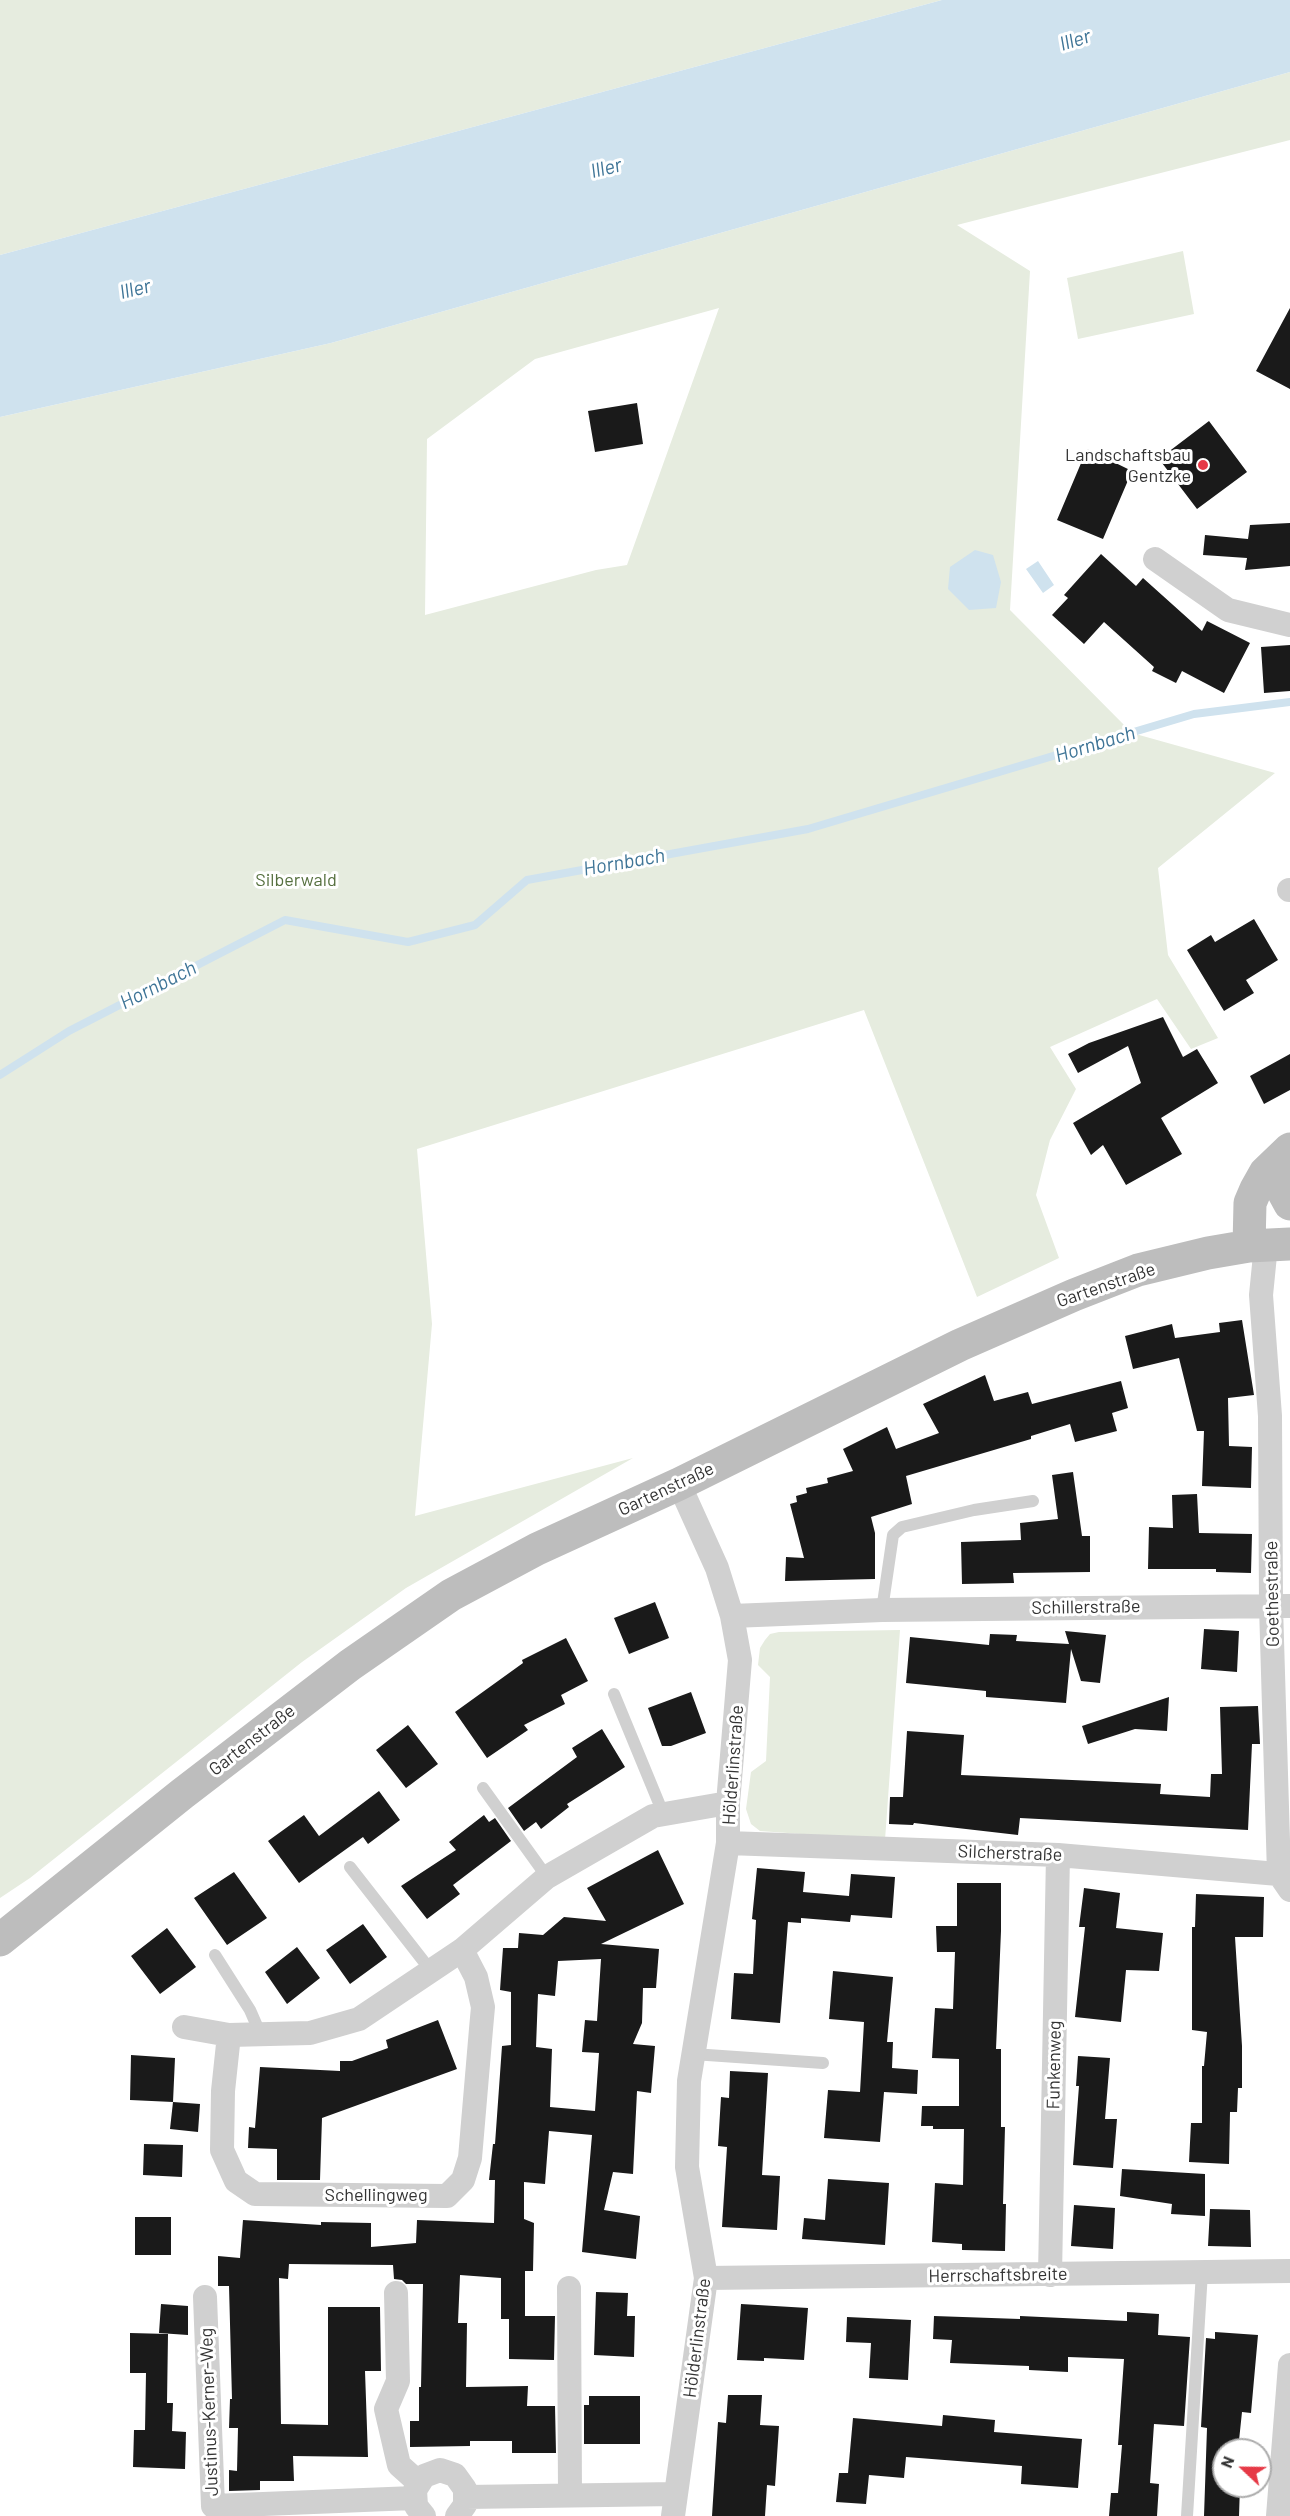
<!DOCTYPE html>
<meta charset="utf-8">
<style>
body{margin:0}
#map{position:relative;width:1290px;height:2516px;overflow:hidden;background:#fff;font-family:Barlow,sans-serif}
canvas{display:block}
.north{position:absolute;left:1212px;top:2438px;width:60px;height:60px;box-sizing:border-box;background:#fff;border:2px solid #adadad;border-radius:50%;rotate:292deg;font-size:16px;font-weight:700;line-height:24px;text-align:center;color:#333}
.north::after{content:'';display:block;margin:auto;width:21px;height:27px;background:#e63946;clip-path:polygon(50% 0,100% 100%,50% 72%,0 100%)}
</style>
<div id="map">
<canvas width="1290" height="2516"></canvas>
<div class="north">N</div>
</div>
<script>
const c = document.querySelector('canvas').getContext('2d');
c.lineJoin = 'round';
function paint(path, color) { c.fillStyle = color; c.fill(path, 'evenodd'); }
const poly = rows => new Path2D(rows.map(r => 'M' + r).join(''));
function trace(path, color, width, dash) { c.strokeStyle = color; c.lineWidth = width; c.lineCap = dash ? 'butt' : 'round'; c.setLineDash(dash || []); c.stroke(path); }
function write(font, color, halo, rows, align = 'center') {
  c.font = font + ' Barlow,sans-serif'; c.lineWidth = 6; c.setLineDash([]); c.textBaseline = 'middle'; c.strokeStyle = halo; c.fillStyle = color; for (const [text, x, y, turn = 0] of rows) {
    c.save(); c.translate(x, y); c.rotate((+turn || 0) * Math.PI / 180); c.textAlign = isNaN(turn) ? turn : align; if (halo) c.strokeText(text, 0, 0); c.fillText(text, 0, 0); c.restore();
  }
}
paint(poly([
 [0,0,942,0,0,255],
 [1290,72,1290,140,957,225,1030,271,1010,610,1132,733,1275,773,1158,868,1168,955,1218,1038,1191,1049,1157,999,1050,1047,1076,1089,1050,1140,1036,1195,1059,1258,977,1297,864,1010,417,1149,432,1324,415,1516,633,1458,406,1588,302,1662,30,1878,0,1898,0,417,331,343],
 [719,308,627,565,596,570,425,615,427,439,535,359],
 [1183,251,1194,314,1078,339,1067,278],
 [900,1630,885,1840,760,1831,751,1824,746,1809,751,1772,766,1761,770,1677,758,1665,760,1648,765,1640,770,1634,779,1632]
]), '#e6ecdf');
paint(poly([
 [942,0,1290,0,1290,72,331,343,0,417,0,255],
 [975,550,993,555,1001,582,996,608,969,610,948,589,950,567],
 [1038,561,1054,585,1043,593,1026,569]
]), '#cfe2ee');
trace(poly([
 [0,1075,69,1031,285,920,408,942,475,925,527,880,808,829,1194,714,1290,702]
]), '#cfe2ee', 8);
paint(poly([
 [1290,308,1290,389,1256,371],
 [637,403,643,444,595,452,588,411],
 [1209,421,1247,472,1197,509,1159,459],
 [1087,449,1132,471,1103,539,1057,520],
 [1290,523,1290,566,1245,570,1247,558,1203,555,1205,535,1248,539,1250,525],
 [1101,554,1136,586,1143,578,1202,631,1207,621,1250,643,1224,693,1182,671,1176,683,1152,671,1154,667,1104,622,1084,644,1052,615,1068,598,1064,595],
 [1290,645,1290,691,1264,693,1261,647],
 [1254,919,1278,960,1246,980,1254,993,1224,1011,1187,950,1211,935,1215,942],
 [1163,1017,1183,1057,1197,1049,1218,1083,1161,1118,1182,1154,1126,1185,1103,1145,1091,1155,1073,1123,1141,1083,1128,1046,1078,1073,1068,1054,1089,1043],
 [1290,1054,1290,1090,1264,1104,1250,1076],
 [1242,1320,1254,1395,1228,1398,1229,1446,1252,1447,1251,1488,1202,1486,1204,1431,1197,1431,1179,1358,1133,1369,1125,1336,1172,1324,1175,1338,1220,1332,1219,1323],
 [985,1375,994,1401,1028,1392,1032,1404,1121,1381,1128,1408,1112,1413,1117,1431,1075,1442,1070,1424,1031,1436,1031,1439,906,1476,912,1504,871,1517,875,1533,875,1579,785,1581,786,1557,804,1558,790,1504,797,1502,796,1496,807,1493,806,1488,828,1483,827,1478,853,1471,843,1449,887,1427,896,1449,939,1433,923,1404],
 [1073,1472,1082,1536,1090,1536,1090,1572,1013,1573,1014,1583,962,1584,961,1542,1021,1540,1020,1523,1058,1519,1052,1475],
 [1197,1494,1199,1533,1252,1534,1251,1573,1216,1572,1216,1569,1148,1569,1149,1527,1173,1528,1172,1495],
 [655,1602,669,1638,629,1654,614,1618],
 [1204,1629,1239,1631,1237,1672,1201,1669],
 [1065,1631,1106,1635,1100,1683,1081,1681,1071,1649,1066,1703,986,1697,986,1691,906,1683,910,1637,989,1645,990,1634,1017,1635,1016,1641,1069,1644],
 [566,1638,588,1681,561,1695,565,1704,524,1725,528,1730,487,1758,455,1712,523,1663,522,1660],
 [691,1692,706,1733,671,1746,662,1746,648,1708],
 [1169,1697,1167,1731,1135,1729,1088,1744,1082,1726],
 [1258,1706,1260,1744,1252,1744,1248,1830,1020,1818,1018,1835,914,1823,913,1825,889,1824,890,1797,903,1797,907,1731,964,1735,961,1775,1161,1784,1160,1794,1210,1797,1211,1774,1222,1774,1220,1707],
 [408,1725,438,1764,406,1788,376,1750],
 [602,1729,625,1767,567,1804,569,1807,541,1829,536,1822,524,1831,508,1808,577,1757,572,1748],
 [379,1791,400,1820,368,1844,363,1837,299,1883,268,1841,304,1815,319,1836],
 [484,1815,489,1822,495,1818,511,1841,453,1885,460,1894,427,1919,401,1886,456,1850,449,1842],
 [658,1850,684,1904,601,1944,659,1949,656,1988,643,1988,642,2023,633,2044,655,2046,651,2093,637,2091,633,2174,613,2172,604,2210,640,2216,636,2259,582,2252,592,2135,549,2131,545,2184,524,2182,524,2219,534,2223,533,2271,525,2271,525,2316,555,2316,554,2360,509,2359,509,2319,501,2319,501,2278,460,2275,458,2323,467,2323,466,2387,528,2386,527,2406,555,2406,556,2453,512,2453,512,2441,470,2441,470,2446,410,2447,410,2421,419,2421,419,2387,421,2387,423,2284,406,2284,402,2280,394,2279,393,2265,289,2264,288,2279,279,2278,281,2424,328,2425,328,2307,380,2307,381,2371,365,2371,368,2457,293,2456,294,2481,260,2481,260,2490,229,2491,229,2470,237,2471,238,2428,229,2428,230,2399,232,2399,229,2286,218,2286,218,2256,240,2258,243,2220,321,2225,321,2222,371,2223,371,2247,416,2243,417,2220,494,2223,495,2180,489,2180,493,2144,495,2144,502,2046,511,2045,511,1992,500,1990,503,1948,518,1948,519,1933,543,1935,564,1917,606,1921,587,1888],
 [601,1959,597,2021,585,2020,582,2052,599,2053,595,2111,550,2107,552,2049,536,2047,538,1994,555,1996,558,1961],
 [757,1868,805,1872,803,1892,849,1896,851,1874,895,1877,892,1918,851,1915,850,1922,801,1918,801,1923,788,1922,780,2023,731,2019,734,1973,753,1974,756,1920,752,1919],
 [234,1872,267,1918,227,1945,194,1898],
 [957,1883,1001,1883,1001,1931,996,2049,1001,2049,1001,2127,1005,2127,1003,2204,1006,2204,1005,2251,962,2250,962,2244,932,2242,935,2183,963,2185,964,2129,933,2129,933,2126,921,2126,922,2106,959,2106,959,2059,932,2058,935,2008,953,2009,955,1952,937,1952,936,1926,957,1926],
 [1084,1888,1120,1893,1116,1928,1163,1933,1159,1971,1126,1970,1121,2022,1075,2017,1085,1927,1079,1927],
 [1196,1894,1264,1897,1263,1937,1235,1937,1242,2046,1242,2088,1238,2088,1237,2112,1230,2112,1229,2164,1189,2162,1191,2123,1202,2123,1202,2066,1204,2066,1207,2032,1192,2030,1192,1927,1195,1927],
 [363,1924,387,1957,350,1984,326,1950],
 [167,1928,196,1967,160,1994,131,1956],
 [297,1947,320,1978,287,2004,265,1972],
 [833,1971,893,1977,887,2042,893,2042,892,2068,918,2070,917,2094,884,2092,880,2142,824,2138,828,2090,860,2092,864,2022,829,2019],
 [438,2020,457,2069,322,2118,320,2180,277,2180,277,2149,248,2148,249,2127,255,2128,260,2067,340,2071,340,2061,352,2061,388,2048,386,2040],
 [131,2055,175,2058,173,2102,130,2100],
 [1078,2056,1110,2058,1105,2119,1117,2119,1113,2168,1073,2165,1079,2086,1076,2086],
 [730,2071,768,2073,762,2175,780,2176,777,2230,722,2227,727,2147,718,2146,721,2097,729,2098],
 [173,2102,200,2104,198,2132,170,2129],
 [144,2144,183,2145,182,2177,143,2175],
 [1122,2169,1205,2174,1205,2216,1171,2214,1172,2204,1120,2196],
 [828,2179,889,2183,885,2245,802,2239,804,2218,825,2220],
 [1074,2205,1115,2208,1113,2249,1071,2246],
 [1210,2209,1250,2210,1251,2247,1208,2246],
 [135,2217,171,2217,171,2255,135,2255],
 [596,2292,628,2293,627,2316,635,2316,634,2357,594,2355],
 [161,2304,188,2306,188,2335,159,2333],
 [741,2304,808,2308,804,2360,764,2358,764,2361,737,2360],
 [1127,2312,1159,2314,1158,2335,1190,2337,1184,2426,1154,2424,1150,2483,1159,2484,1157,2516,1109,2516,1111,2493,1118,2493,1122,2445,1118,2445,1124,2359,1068,2357,1068,2372,1029,2370,1029,2366,950,2363,952,2340,933,2339,934,2316,1020,2319,1020,2316,1127,2321],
 [847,2317,911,2320,908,2380,869,2378,871,2343,846,2342],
 [1215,2332,1258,2335,1251,2413,1242,2412,1238,2450,1224,2450,1224,2486,1240,2486,1239,2516,1204,2516,1207,2428,1201,2427,1206,2338,1215,2339],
 [130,2333,168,2334,167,2403,173,2403,172,2431,186,2432,185,2469,133,2467,134,2430,145,2430,146,2373,130,2373],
 [728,2395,762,2395,760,2425,779,2426,775,2486,767,2485,765,2516,712,2516,718,2422,726,2423],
 [589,2396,640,2396,640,2444,584,2444,584,2405,589,2405],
 [943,2415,995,2420,994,2432,1082,2439,1078,2488,1021,2484,1022,2466,906,2457,904,2478,869,2475,866,2504,836,2502,839,2473,848,2473,853,2418,942,2426]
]), '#1a1a1a');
trace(poly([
 [882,1610,893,1535,902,1527,974,1510,1033,1501],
 [614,1694,663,1813],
 [483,1788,547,1877],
 [350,1867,432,1972],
 [215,1955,250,2010,260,2033],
 [693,2054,823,2063],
 [1187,2516,1202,2272]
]), '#d0d0d0', 12);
trace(poly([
 [1155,559,1228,610,1290,625],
 [1289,890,1290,890],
 [1266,1245,1261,1295,1270,1416,1271,1606,1279,1874,1290,1890],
 [732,1616,882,1610,1290,1606],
 [728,1843,1058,1855,1290,1875],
 [184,2027,229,2035,310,2033,359,2019,462,1950,547,1877,653,1816,728,1803],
 [229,2035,223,2091,222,2150,236,2181,255,2194,447,2196,463,2180,470,2158,481,2029,483,2007,476,1977,462,1950],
 [1050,2275,1058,1855],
 [706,2278,1290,2271],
 [569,2288,570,2495],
 [396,2293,398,2381,386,2409,399,2465,418,2482],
 [205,2297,213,2506,414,2498],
 [466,2497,676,2494],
 [424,2516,416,2506,415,2490,424,2476,440,2470,455,2475,465,2489,465,2505,457,2516],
 [673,2516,706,2278,687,2167,689,2081,728,1843,728,1803,740,1660,732,1616,717,1568,679,1484],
 [1278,2516,1290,2365]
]), '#d0d0d0', 24);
trace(poly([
 [1279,1176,1284,1193,1290,1204],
 [1249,1246,1250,1203,1256,1189,1265,1173,1290,1149],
 [0,1940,182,1794,350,1665,451,1595,537,1549,679,1484,960,1345,1074,1295,1138,1270,1208,1253,1249,1246,1290,1244]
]), '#bdbdbd', 33);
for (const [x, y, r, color] of [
 [1203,465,6,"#e63946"]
]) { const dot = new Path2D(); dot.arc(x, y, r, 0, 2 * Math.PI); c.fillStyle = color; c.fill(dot); trace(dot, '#fff', 2); }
write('18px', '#333', '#fff', [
 ["Landschaftsbau",1191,455],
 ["Gentzke",1191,476]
], 'right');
write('18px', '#56703f', '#fff', [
 ["Silberwald",296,880]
]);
write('18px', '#333', '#fff', [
 ["Gartenstraße",1106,1285,-19],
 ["Gartenstraße",666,1489,-25],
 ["Goethestraße",1272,1594,-91],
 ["Schillerstraße",1086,1607,-1],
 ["Gartenstraße",252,1740,-38],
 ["Hölderlinstraße",733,1765,-86],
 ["Silcherstraße",1010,1853,2],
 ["Funkenweg",1054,2065,-89],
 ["Schellingweg",376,2195],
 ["Herrschaftsbreite",998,2275,-1],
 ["Hölderlinstraße",697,2338,-83],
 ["Justinus-Kerner-Weg",209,2412,-92]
]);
write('italic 20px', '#3f7597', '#fff', [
 ["Iller",1075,40,-17],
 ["Iller",606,168,-14],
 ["Iller",135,289,-14],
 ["Hornbach",1095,744,-17],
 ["Hornbach",624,862,-10],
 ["Hornbach",158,985,-27]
]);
</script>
